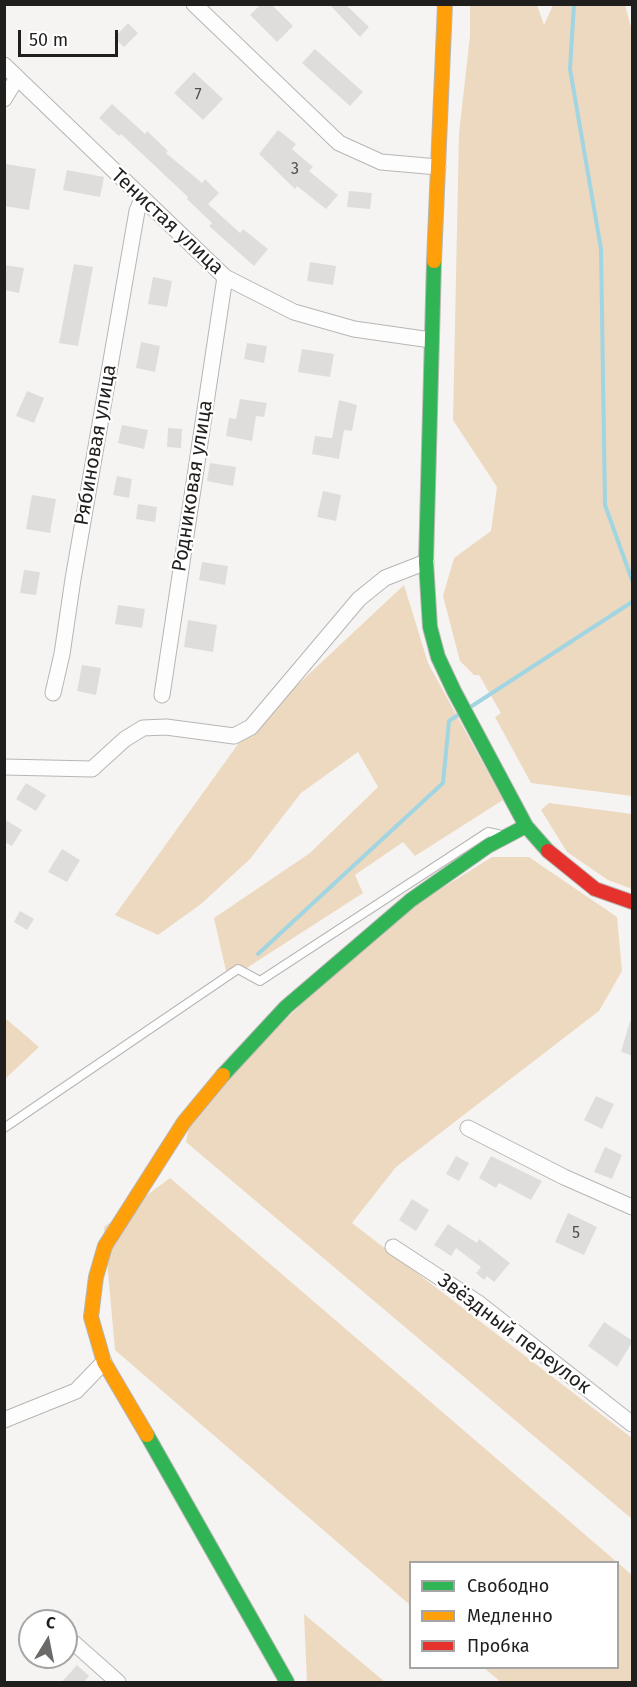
<!DOCTYPE html>
<meta charset="utf-8">
<style>
body{margin:0}
#map{position:relative;width:637px;height:1687px;overflow:hidden;background:#f6f4f2;font-family:"Fira Sans",sans-serif}
canvas{display:block}
.frame{position:absolute;inset:0;border:6px solid #211f1e;pointer-events:none}
.legend{position:absolute;left:409px;top:1561px;width:210px;height:108px;box-sizing:border-box;background:#fff;border:2px solid #a6a5a5;margin:0;padding:8px 10px;list-style:none;font-size:18px;color:#211f1e}
.legend li{display:flex;align-items:center;gap:12px;height:30px}
.legend b{width:30px;border:2px solid #a6a5a5}
.north{position:absolute;left:18px;top:1609px;width:60px;height:60px;box-sizing:border-box;background:#fff;border:2px solid #a6a5a5;border-radius:50%;rotate:10deg;font-size:16px;font-weight:700;line-height:24px;text-align:center;color:#211f1e}
.north::after{content:'';display:block;margin:auto;width:21px;height:27px;background:#6c6a68;clip-path:polygon(50% 0,100% 100%,50% 72%,0 100%)}
.scale{position:absolute;left:18px;top:30px;width:100px;height:27px;box-sizing:border-box;border:3px solid #211f1e;border-top:0;padding-left:8px;font-size:18px;line-height:21px;white-space:nowrap;color:#211f1e;-webkit-text-stroke:4px #fff;paint-order:stroke}
</style>
<div id="map">
<canvas width="637" height="1687"></canvas>
<div class="frame"></div>
<ul class="legend">
<li><b style="height:8px;background:#30b455"></b>Свободно</li>
<li><b style="height:8px;background:#ff9f0a"></b>Медленно</li>
<li><b style="height:8px;background:#e5322d"></b>Пробка</li>
</ul>
<div class="north">С</div>
<div class="scale">50 m</div>
</div>
<script>
const c = document.querySelector('canvas').getContext('2d');
c.lineJoin = 'round';
function paint(path, color) { c.fillStyle = color; c.fill(path, 'evenodd'); }
const poly = rows => new Path2D(rows.map(r => 'M' + r).join(''));
function trace(path, color, width, dash) { c.strokeStyle = color; c.lineWidth = width; c.lineCap = dash ? 'butt' : 'round'; c.setLineDash(dash || []); c.stroke(path); }
function write(font, color, halo, rows, align = 'center') {
  c.font = font + ' "Fira Sans",sans-serif'; c.lineWidth = 4.5; c.setLineDash([]); c.textBaseline = 'middle'; c.strokeStyle = halo; c.fillStyle = color; for (const [text, x, y, turn = 0] of rows) {
    c.save(); c.translate(x, y); c.rotate((+turn || 0) * Math.PI / 180); c.textAlign = isNaN(turn) ? turn : align; if (halo) c.strokeText(text, 0, 0); c.fillText(text, 0, 0); c.restore();
  }
}
paint(poly([
 [470,5,537,5,544,25,553,5,625,5,632,31,632,796,531,783,495,717,501,713,479,675,474,675,460,661,443,596,454,558,491,531,497,487,453,420,459,133,470,36],
 [404,585,428,663,503,800,415,856,403,842,355,875,363,893,228,980,214,918,310,853,378,787,358,752,301,793,250,859,201,904,158,935,115,915,246,733],
 [549,803,632,814,632,889,608,880,567,852,541,810],
 [492,857,529,857,617,917,622,971,599,1011,396,1167,352,1223,632,1438,632,1519,186,1142,191,1116,307,998,423,900],
 [5,1018,39,1047,5,1079],
 [170,1178,632,1575,632,1682,501,1682,484,1668,618,1668,618,1562,410,1562,410,1605,115,1350,104,1227],
 [304,1614,385,1682,307,1682]
]), '#edd9c0');
trace(poly([
 [574,4,570,69,601,249,605,505,632,580],
 [472,706,632,602],
 [258,954,443,783,449,721,458,715]
]), '#a1d5e1', 4);
paint(poly([
 [261,4,271,4,293,26,277,42,250,15],
 [329,4,345,4,369,27,360,37],
 [128,23,138,33,124,47,114,38],
 [315,49,363,92,350,106,302,63],
 [194,72,223,99,203,120,174,93],
 [112,104,145,134,147,131,168,151,166,153,202,183,205,179,219,193,208,204,240,233,243,229,268,249,254,266,209,226,212,223,187,199,188,197,121,134,119,136,99,118],
 [278,130,296,144,292,149,313,167,309,171,338,195,326,209,297,186,295,189,259,154],
 [6,164,36,169,29,210,4,206],
 [67,170,104,177,100,197,63,190],
 [349,191,372,193,370,209,347,207],
 [310,262,336,266,333,285,307,281],
 [74,264,93,267,78,346,59,343],
 [4,265,24,268,19,293,4,290],
 [153,277,172,281,167,307,148,304],
 [141,342,160,346,155,372,136,368],
 [247,343,267,346,264,363,244,359],
 [302,349,334,354,330,377,298,372],
 [27,391,44,398,34,423,16,416],
 [240,399,267,403,264,417,256,416,252,441,226,436,229,418,236,419],
 [339,400,357,405,352,431,344,430,339,459,312,454,315,436,332,438],
 [122,425,148,430,144,449,118,443],
 [168,428,182,429,181,448,167,447],
 [210,463,236,467,233,486,207,481],
 [117,476,132,479,129,498,113,495],
 [323,491,341,495,336,521,317,517],
 [32,495,56,499,50,533,26,529],
 [138,504,157,507,155,522,136,519],
 [202,562,228,566,225,585,199,580],
 [24,570,40,572,36,595,20,593],
 [118,605,145,609,142,628,115,624],
 [188,620,217,625,213,652,184,647],
 [82,665,101,668,96,695,77,691],
 [26,783,46,795,36,811,16,799],
 [4,819,22,830,12,846,4,842],
 [62,849,80,860,67,882,48,872],
 [20,911,34,919,27,930,14,922],
 [630,1021,633,1022,633,1056,621,1052],
 [596,1096,614,1104,602,1129,584,1120],
 [605,1147,622,1155,612,1179,594,1172],
 [456,1156,469,1163,459,1181,446,1174],
 [491,1156,542,1181,531,1200,499,1183,496,1188,479,1178],
 [412,1199,429,1210,416,1231,399,1220],
 [568,1213,597,1227,584,1255,555,1242],
 [448,1224,477,1243,479,1239,510,1263,494,1282,487,1276,484,1280,476,1273,481,1267,456,1248,451,1256,434,1245],
 [604,1322,633,1341,617,1367,588,1346],
 [77,1665,89,1676,83,1683,61,1683]
]), '#dfdddc');
const lane = poly([
 [4,1128,238,969,260,981,488,832,498,834]
]);
const street = poly([
 [194,4,339,143,381,162,438,167],
 [4,65,225,277,294,312,354,329,431,340],
 [4,99,17,78],
 [53,693,62,654,73,579,137,211,142,199],
 [162,695,225,277],
 [4,767,92,769,125,739,143,728,166,727,234,736,251,727,359,599,385,578,426,562],
 [468,1128,564,1177,632,1207],
 [393,1247,477,1302,632,1424],
 [4,1420,76,1391,104,1362],
 [74,1643,118,1682]
]);
const fast = poly([
 [434,261,426,562,430,627,438,657,454,691,526,826,548,851],
 [223,1075,286,1007,411,900,488,846,526,826],
 [147,1435,287,1682]
]);
const slow = poly([
 [434,261,445,4],
 [147,1435,104,1362,91,1317,96,1277,105,1246,184,1122,223,1075]
]);
const jam = poly([
 [548,851,595,889,632,902]
]);
trace(lane, '#b7b6b4', 10);
trace(street, '#b7b6b4', 17);
trace(fast, '#b7b6b4', 16);
trace(slow, '#b7b6b4', 16);
trace(jam, '#b7b6b4', 16);
trace(lane, '#fefdfd', 8);
trace(street, '#fefdfd', 15);
trace(fast, '#30b455', 14);
trace(slow, '#ff9f0a', 14);
trace(jam, '#e5322d', 14);
write('16px', '#504e4e', null, [
 ["7",198,96],
 ["3",295,170],
 ["5",576,1234]
]);
write('20px', '#211f1e', '#fff', [
 ["Тенистая улица",167,222,43],
 ["Рябиновая улица",96,445,-80],
 ["Родниковая улица",193,486,-81],
 ["Звёздный переулок",514,1334,37]
]);
</script>
